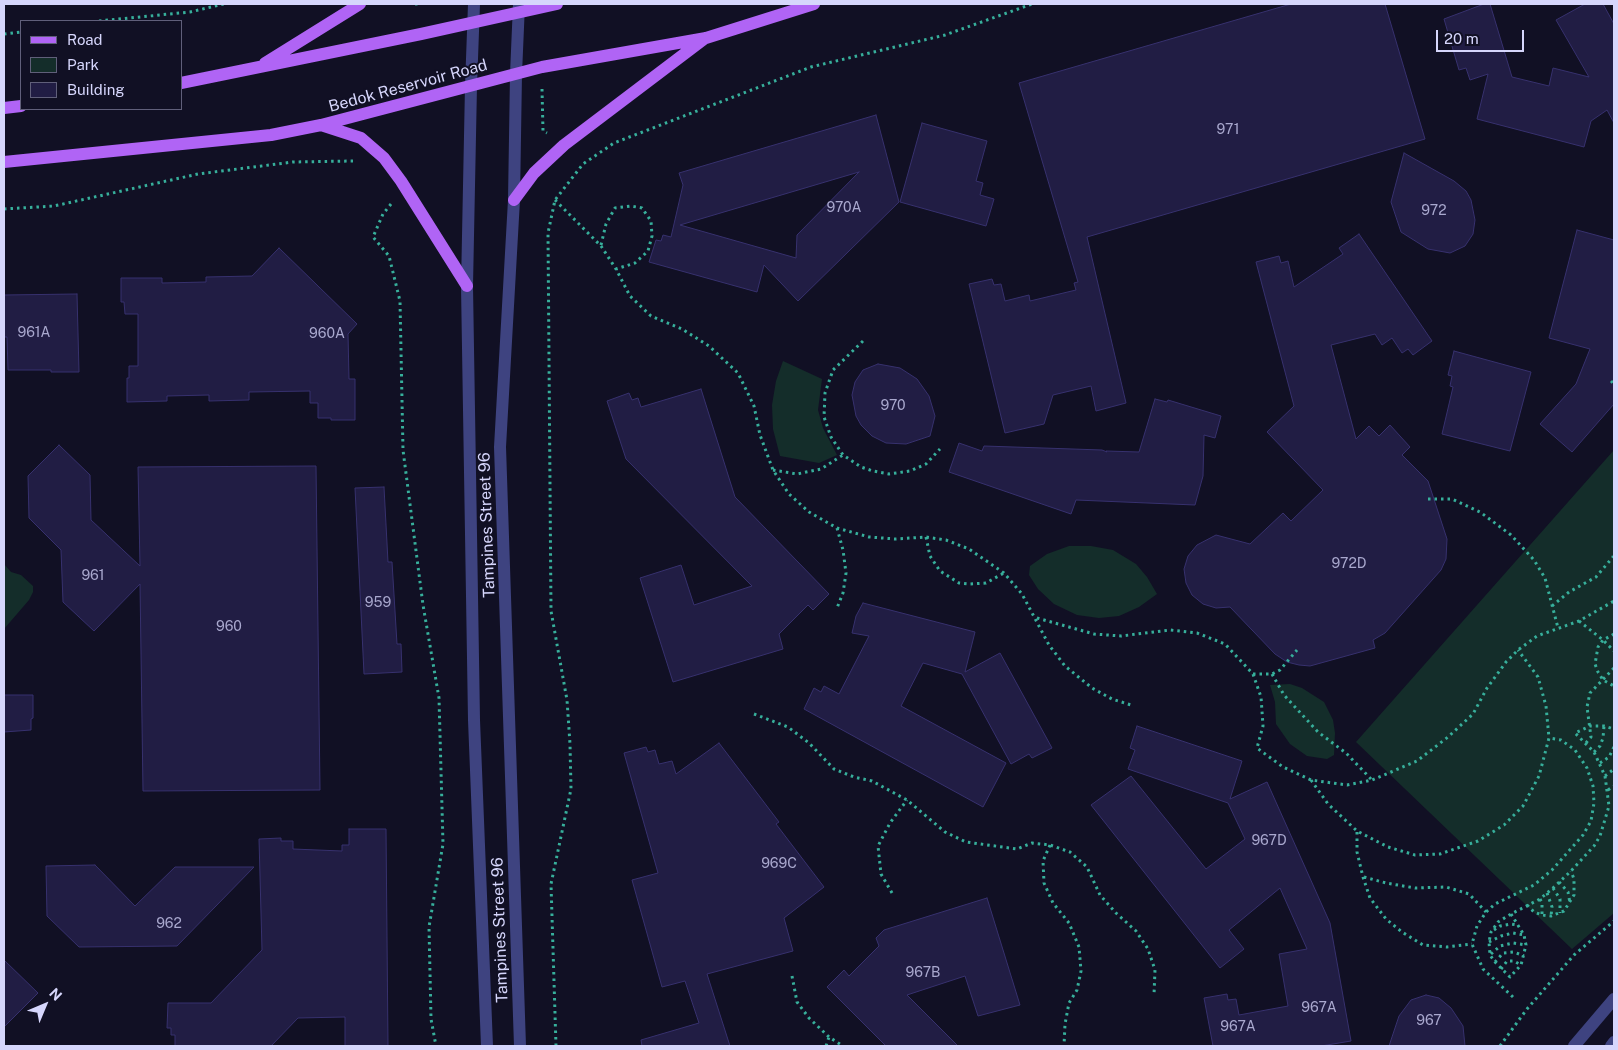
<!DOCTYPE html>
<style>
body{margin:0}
#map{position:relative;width:1618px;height:1050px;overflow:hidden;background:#111024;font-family:"Public Sans",sans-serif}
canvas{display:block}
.frame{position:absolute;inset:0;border:5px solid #d6d6fc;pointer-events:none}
.legend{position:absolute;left:20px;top:20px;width:162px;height:90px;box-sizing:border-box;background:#111024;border:1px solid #605f7a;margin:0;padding:6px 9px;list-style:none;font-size:15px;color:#d6d6fc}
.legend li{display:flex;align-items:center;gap:10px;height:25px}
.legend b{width:25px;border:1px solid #605f7a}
.north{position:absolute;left:20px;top:980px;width:50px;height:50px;-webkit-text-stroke:4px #111024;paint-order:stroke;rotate:45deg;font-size:14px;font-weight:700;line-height:20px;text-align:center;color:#d6d6fc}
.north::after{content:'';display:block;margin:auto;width:18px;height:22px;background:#d6d6fc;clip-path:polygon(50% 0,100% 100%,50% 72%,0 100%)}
.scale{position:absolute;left:1436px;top:30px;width:88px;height:22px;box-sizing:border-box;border:2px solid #d6d6fc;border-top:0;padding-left:6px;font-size:15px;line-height:18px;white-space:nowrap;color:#d6d6fc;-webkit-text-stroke:4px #111024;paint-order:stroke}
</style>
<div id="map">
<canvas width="1618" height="1050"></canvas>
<div class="frame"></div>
<ul class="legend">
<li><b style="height:6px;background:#b064f5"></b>Road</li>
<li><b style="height:14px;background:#142d2a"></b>Park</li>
<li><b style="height:14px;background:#211d44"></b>Building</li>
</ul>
<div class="north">N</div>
<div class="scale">20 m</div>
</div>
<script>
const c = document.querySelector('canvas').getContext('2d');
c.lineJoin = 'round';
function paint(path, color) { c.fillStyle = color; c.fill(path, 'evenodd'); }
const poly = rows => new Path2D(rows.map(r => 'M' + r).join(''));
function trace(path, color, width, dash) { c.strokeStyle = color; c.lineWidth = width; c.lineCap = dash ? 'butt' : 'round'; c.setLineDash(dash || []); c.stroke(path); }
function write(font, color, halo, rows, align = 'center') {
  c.font = font + ' "Public Sans",sans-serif'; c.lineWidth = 4; c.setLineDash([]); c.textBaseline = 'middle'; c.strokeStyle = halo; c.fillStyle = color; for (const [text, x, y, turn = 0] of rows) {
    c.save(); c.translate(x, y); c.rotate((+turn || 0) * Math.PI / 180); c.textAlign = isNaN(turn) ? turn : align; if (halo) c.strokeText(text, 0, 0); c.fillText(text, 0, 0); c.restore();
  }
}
paint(poly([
 [783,361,822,379,818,410,823,428,837,455,819,463,780,456,773,429,772,405,776,381],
 [1614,450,1614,913,1572,949,1356,742],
 [1069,546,1091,546,1113,550,1136,564,1147,577,1157,594,1139,607,1119,616,1099,618,1077,615,1054,604,1038,589,1029,575,1030,566,1047,554],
 [4,564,11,572,21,575,33,586,33,592,29,600,4,629],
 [1290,684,1302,688,1324,702,1333,720,1335,733,1334,755,1327,759,1307,756,1290,744,1276,724,1275,702,1270,685]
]), '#142d2a');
const building = poly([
 [1291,4,1385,4,1425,139,1087,237,1126,403,1096,411,1091,386,1053,395,1044,424,1005,433,969,284,992,279,994,285,1001,284,1005,301,1029,295,1030,301,1076,290,1074,283,1078,282,1019,83,1291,4],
 [1484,4,1490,4,1512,77,1549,86,1553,68,1589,77,1556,20,1585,4,1603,4,1614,24,1614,123,1607,110,1591,121,1584,147,1477,119,1488,74,1470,80,1466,68,1459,70,1444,19,1484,4],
 [876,115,899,202,798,301,764,265,757,292,649,262,656,240,661,241,663,235,671,237,683,185,679,173,876,115],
 [859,172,797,235,796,258,680,225,859,172],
 [922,123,987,141,976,181,983,183,980,195,994,199,986,226,900,202,922,123],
 [1404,153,1454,181,1466,191,1471,200,1475,220,1473,234,1465,246,1450,253,1428,249,1401,232,1391,202,1404,153],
 [1577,230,1614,240,1614,404,1572,452,1540,424,1576,384,1590,349,1549,338,1577,230],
 [1359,234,1432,341,1413,355,1408,349,1402,353,1392,338,1382,345,1375,334,1331,345,1356,439,1369,426,1379,436,1390,425,1410,447,1402,455,1428,481,1447,539,1446,559,1441,570,1385,633,1373,640,1375,648,1310,666,1299,665,1287,662,1275,654,1230,607,1216,608,1203,604,1192,595,1186,583,1184,569,1188,556,1197,545,1216,535,1250,544,1283,513,1291,521,1323,490,1267,432,1294,406,1256,262,1279,256,1281,263,1288,261,1294,287,1343,254,1339,248,1359,234],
 [279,248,357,324,348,334,349,379,355,379,355,420,331,420,331,418,318,418,318,403,310,403,310,391,249,392,249,400,209,401,209,395,167,396,167,401,127,402,127,378,129,378,129,366,138,366,138,314,125,314,124,302,121,302,121,278,162,278,162,283,206,282,206,277,252,276,279,248],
 [77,294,79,372,51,372,51,370,8,370,7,337,4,337,4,295,77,294],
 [1454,351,1531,372,1510,451,1442,434,1453,387,1450,386,1452,376,1448,375,1454,351],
 [878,364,900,368,917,379,929,396,935,416,930,436,906,444,886,443,872,436,861,425,856,416,852,395,855,382,863,370,878,364],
 [701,389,735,497,829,594,813,610,808,605,779,634,783,649,673,682,640,578,681,565,694,605,752,586,626,459,607,401,629,393,632,400,638,398,641,407,701,389],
 [1155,399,1167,402,1168,400,1221,416,1215,438,1204,435,1203,476,1195,505,1076,500,1071,514,949,472,959,443,982,451,984,446,1102,450,1107,452,1106,451,1139,452,1155,399],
 [59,445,90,475,91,520,140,566,138,467,316,466,320,790,143,791,140,584,94,631,63,602,61,550,29,518,28,476,59,445],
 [384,487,388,562,392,562,397,644,401,644,402,672,364,674,355,488,384,487],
 [863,603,975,632,965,672,1000,653,1052,748,1032,758,1029,754,1011,764,962,674,923,663,901,706,1006,763,983,807,804,709,814,688,821,692,824,686,839,694,869,636,852,633,856,616,863,603],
 [4,695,33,695,33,718,31,719,31,730,4,732,4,695],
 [1137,726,1242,761,1230,799,1267,782,1330,923,1351,1041,1321,1046,1213,1046,1204,998,1227,994,1228,1000,1236,999,1239,1015,1288,1006,1279,954,1307,949,1280,888,1229,930,1244,949,1220,968,1091,805,1131,776,1206,869,1245,839,1228,803,1128,769,1135,750,1130,748,1137,726],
 [719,743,779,822,776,824,824,887,784,918,793,951,707,974,730,1046,642,1046,641,1040,699,1023,685,981,662,987,632,880,658,873,624,753,646,747,648,752,655,750,659,764,672,761,676,774,719,743],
 [349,829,386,829,388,1046,345,1046,345,1017,298,1018,271,1046,175,1046,175,1035,171,1035,171,1028,167,1028,168,1003,211,1003,262,950,259,839,281,838,281,841,293,841,293,849,342,851,342,845,349,845,349,829],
 [95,865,135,906,175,867,254,867,177,946,79,947,47,916,46,866,95,865],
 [987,898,1020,1005,978,1016,965,976,907,995,958,1046,886,1046,827,987,844,970,849,976,879,946,876,938,884,930,987,898],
 [4,960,38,993,4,1027,4,960],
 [1426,995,1439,998,1451,1008,1463,1026,1465,1046,1389,1046,1399,1016,1411,1000,1426,995]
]);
paint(building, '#211d44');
trace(building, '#37316e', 1);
trace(poly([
 [415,4,420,4],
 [99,21,190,12,224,4],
 [4,34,21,32],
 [542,89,543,131,547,133],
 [555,200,601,246,616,269,630,296,651,316,682,329,709,346,738,373,754,406,760,435,773,470,789,494,809,512,837,528,869,537,895,539,926,537,946,540,969,549,1004,573,1022,594,1049,645,1065,666,1092,688,1112,699,1131,705],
 [391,204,383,214,373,237,389,256,400,301,403,450,423,605,439,698,443,844,429,927,431,1019,436,1046],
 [4,209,54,206,198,174,293,162,353,161],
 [601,245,606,224,615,208,631,206,642,208,651,221,652,236,648,251,635,263,616,269],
 [863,341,833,370,825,393,824,417,831,437,843,455,861,467,873,471,889,474,910,471,926,464,940,449],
 [1611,381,1614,384],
 [773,470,797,474,821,469,843,455],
 [1428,499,1452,499,1480,512,1511,535,1534,560,1545,578,1558,628],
 [837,528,843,550,846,573,843,593,837,608],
 [926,537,930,556,940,571,959,583,970,584,986,583,1004,573],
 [1552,606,1569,592,1596,577,1613,557,1614,552],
 [1037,618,1094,634,1121,636,1170,630,1197,633,1225,644,1253,674,1261,697,1263,726,1257,748,1283,767,1311,780,1347,785,1372,780,1417,761,1448,737,1473,714,1487,688,1506,662,1518,650,1537,636,1579,621,1614,601],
 [1579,621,1603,640,1614,651],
 [1614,634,1603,640,1598,647,1595,664,1598,672,1603,680,1614,686],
 [1253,674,1272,674,1280,670,1297,650],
 [1272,674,1284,695,1318,732,1346,753,1372,780],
 [754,714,788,727,809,743,834,769,854,777,872,781,907,800,945,832,966,842,1017,849,1032,843,1050,845,1070,852,1087,867,1100,895,1116,913,1136,931,1148,949,1155,970,1154,995],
 [1586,743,1591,737,1587,707,1590,693,1614,668],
 [1594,752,1600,746,1603,738,1604,726],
 [1600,763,1609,757,1614,747],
 [1605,776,1614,769],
 [1311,780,1328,804,1357,831,1388,847,1415,855,1440,854,1478,841,1504,825,1523,806,1539,776,1549,738,1546,706,1538,677,1518,650],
 [1608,790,1614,786],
 [1357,832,1357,852,1363,877,1370,898,1386,919,1402,932,1423,945,1447,947,1472,944],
 [1050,845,1043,861,1044,883,1053,903,1069,923,1079,947,1081,971,1077,990,1069,1003,1065,1024,1064,1046],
 [1364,877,1386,883,1415,888,1446,887,1469,894,1486,912],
 [1559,882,1568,892,1570,903],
 [1553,888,1560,899,1560,913],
 [892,893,881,874,878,846,890,823,907,800],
 [1547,893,1552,907,1551,916],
 [1540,899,1542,903,1542,915],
 [1527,905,1534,912,1542,915,1551,916,1564,911,1574,895,1574,879,1571,871],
 [1511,914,1524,935,1526,945,1521,965,1510,977,1495,962,1490,955,1489,942,1491,932,1498,922,1511,914,1540,899,1553,888,1571,871,1594,846,1600,836,1609,806,1605,776,1594,752,1575,733,1590,726,1604,726,1614,729],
 [1494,930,1500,926,1511,924,1518,925],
 [1489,942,1501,936,1513,933,1524,935],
 [1491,954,1500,946,1513,943,1526,945],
 [1495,962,1503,953,1514,952,1524,956],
 [1501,969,1507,961,1514,961,1521,965],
 [792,976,797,1002,809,1018,829,1037,843,1046],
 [1513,997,1483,969,1472,944,1477,926,1486,912,1495,904,1534,885,1552,870,1583,835,1591,821,1594,803,1593,786,1587,768,1575,750,1561,740,1549,738],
 [556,1046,551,884,571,789,570,744,567,700,551,611,548,233,555,200,583,164,614,143,811,67,945,35,1032,4],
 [826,1046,829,1037],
 [1500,1046,1527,1009,1574,955,1614,921]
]), '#37af9b', 3, [2.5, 4]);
trace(poly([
 [474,4,471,86,467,286,474,720,487,1046],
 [519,4,516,74,514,200,500,447,520,1046],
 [1574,1046,1614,999],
 [1611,1046,1614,1042]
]), '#3e4380', 12);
trace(poly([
 [265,63,360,4],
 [181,83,421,34,557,4],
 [4,108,21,106],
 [321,125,361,138,384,158,401,181,467,286],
 [4,162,271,135,321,125,542,67,706,38,814,4],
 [514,200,534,173,564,145,704,39]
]), '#b064f5', 12);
write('14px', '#a9a8ce', null, [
 ["971",1228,130],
 ["970A",844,208],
 ["972",1434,211],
 ["961A",34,333],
 ["960A",327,334],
 ["970",893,406],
 ["972D",1349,564],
 ["961",93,576],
 ["959",378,603],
 ["960",229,627],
 ["967D",1269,841],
 ["969C",779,864],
 ["962",169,924],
 ["967B",923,973],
 ["967A",1319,1008],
 ["967",1429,1021],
 ["967A",1238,1027]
]);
write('16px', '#d6d6fc', '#111024', [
 ["Bedok Reservoir Road",408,86,-15],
 ["Tampines Street 96",487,525,-92],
 ["Tampines Street 96",500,930,-92]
]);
</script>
